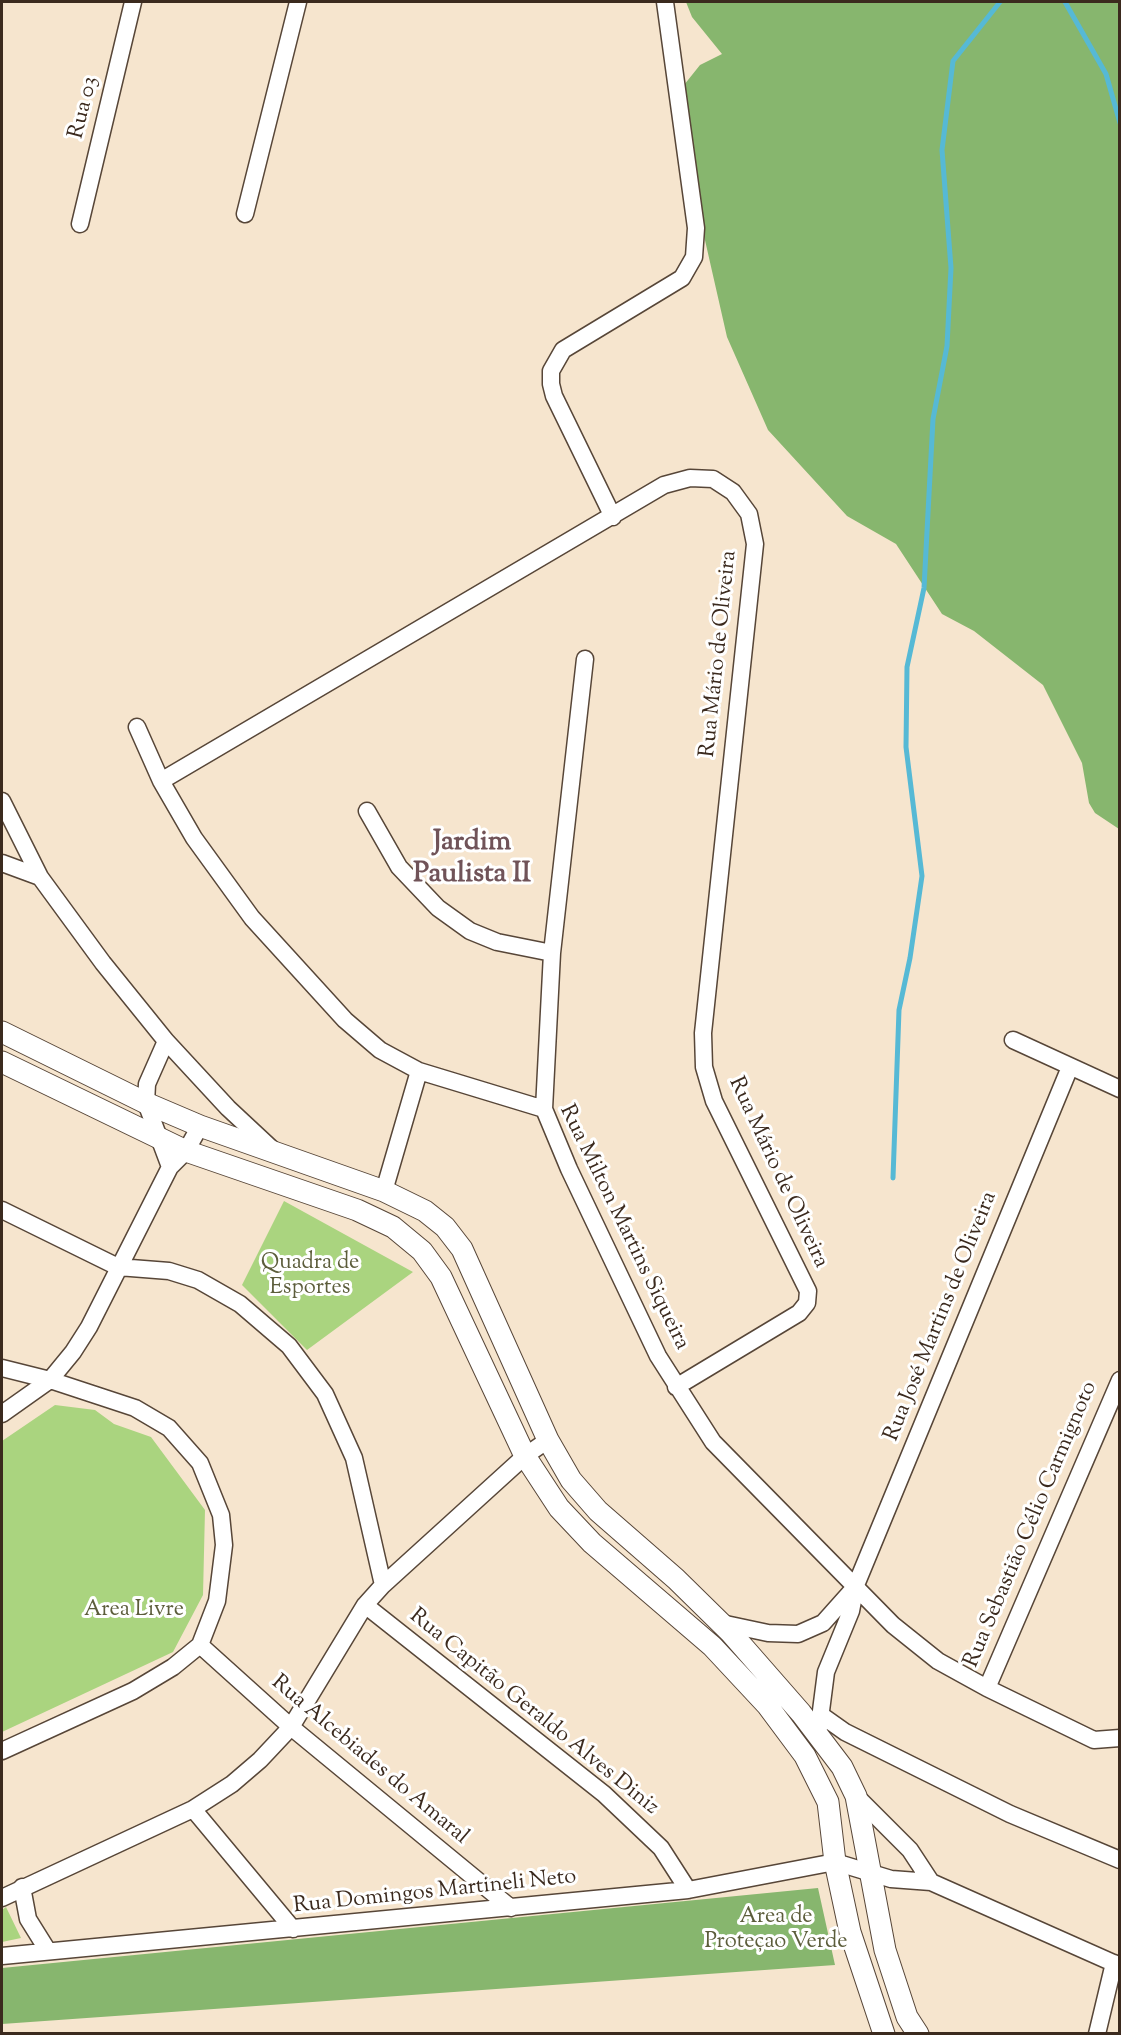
<!DOCTYPE html>
<meta charset="utf-8">
<style>
body{margin:0}
#map{position:relative;width:1121px;height:2035px;overflow:hidden;background:#f6e5ce;font-family:"Sorts Mill Goudy",serif}
canvas{display:block}
.frame{position:absolute;inset:0;border:3px solid #3b2a1e;pointer-events:none}
</style>
<div id="map">
<canvas width="1121" height="2035"></canvas>
<div class="frame"></div>
</div>
<script>
const c = document.querySelector('canvas').getContext('2d');
c.lineJoin = 'round';
function paint(path, color) { c.fillStyle = color; c.fill(path, 'evenodd'); }
const poly = rows => new Path2D(rows.map(r => 'M' + r).join(''));
function trace(path, color, width, dash) { c.strokeStyle = color; c.lineWidth = width; c.lineCap = dash ? 'butt' : 'round'; c.setLineDash(dash || []); c.stroke(path); }
function write(font, color, halo, rows, align = 'center') {
  c.font = font + ' "Sorts Mill Goudy",serif'; c.lineWidth = 6; c.setLineDash([]); c.textBaseline = 'middle'; c.strokeStyle = halo; c.fillStyle = color; for (const [text, x, y, turn = 0] of rows) {
    c.save(); c.translate(x, y); c.rotate((+turn || 0) * Math.PI / 180); c.textAlign = isNaN(turn) ? turn : align; if (halo) c.strokeText(text, 0, 0); c.fillText(text, 0, 0); c.restore();
  }
}
paint(poly([
 [284,1201,413,1272,307,1350,242,1285],
 [55,1405,95,1410,114,1424,151,1437,205,1510,203,1595,173,1652,2,1732,2,1441],
 [6,1907,21,1938,2,1942,2,1910]
]), '#aad47f');
paint(poly([
 [686,2,1119,2,1119,829,1095,813,1089,803,1082,763,1043,685,974,631,942,614,896,544,847,516,768,430,727,337,692,183,680,90,700,65,722,54,692,17],
 [818,1888,835,1965,2,2024,2,1968]
]), '#87b66e');
trace(poly([
 [1065,2,1106,74,1120,123],
 [893,1178,899,1010,910,958,922,876,906,747,907,667,924,588,933,419,947,346,951,268,942,150,953,61,1000,2]
]), '#56b9d5', 5);
const minor = poly([
 [245,214,298,2],
 [80,224,133,2],
 [613,517,554,396,551,384,551,371,563,350,682,278,694,257,696,228,665,2],
 [585,659,552,953,544,1109,569,1169,658,1356,713,1442,893,1625,938,1661,987,1688,1094,1740,1120,1738],
 [137,727,161,781,194,838,252,918,345,1020,380,1050,419,1071,544,1109],
 [161,781,664,485,690,478,713,479,733,492,749,514,755,544,703,1033,704,1067,714,1101,808,1291,807,1303,799,1313,676,1387],
 [2,801,40,877,103,963,166,1041,228,1108,272,1149],
 [367,811,399,867,438,908,470,931,497,942,552,953],
 [2,863,40,877],
 [1013,1040,1120,1089],
 [166,1041,147,1084,146,1103,170,1167],
 [384,1191,419,1071],
 [2,1210,118,1267,169,1271,198,1280,240,1304,289,1346,325,1394,354,1458,383,1585,365,1605,291,1727,260,1760,232,1784,193,1809,2,1898],
 [2,1368,50,1380,73,1352,89,1327,170,1167,186,1151,200,1126],
 [2,1414,50,1380,135,1408,169,1428,200,1463,221,1515,224,1545,217,1601,200,1645,173,1667,133,1691,2,1751],
 [383,1585,525,1456,548,1440],
 [365,1605,604,1794,661,1848,688,1890],
 [721,1623,768,1633,798,1634,823,1623,856,1586],
 [200,1645,291,1727,511,1908],
 [987,1688,1120,1380],
 [821,1715,845,1732,1010,1814,1120,1860],
 [818,1734,826,1672,851,1611,856,1585,1070,1067],
 [856,1796,910,1850,931,1882],
 [193,1809,293,1929],
 [22,1887,28,1919,48,1951],
 [2,1956,688,1890,835,1862,891,1879,931,1882,1120,1966],
 [1097,2034,1114,1963]
]);
const tertiary = poly([
 [2,1032,146,1103,200,1126,384,1191,425,1211,445,1227,462,1249,548,1440,571,1480,598,1511,676,1579,731,1633,801,1713,842,1767,856,1796,885,1950,907,2017,918,2034],
 [2,1062,186,1151,357,1210,393,1227,422,1251,441,1277,525,1456,559,1508,592,1543,712,1646,767,1705,805,1756,828,1802,835,1862,850,1932,884,2034]
]);
trace(minor, '#574638', 19);
trace(tertiary, '#574638', 23);
trace(minor, '#fff', 16);
trace(tertiary, '#fff', 21);
write('22px', '#3b2a1e', '#fff', [
 ["Rua 03",85,108,-76],
 ["Rua Mário de Oliveira",720,654,-84],
 ["Rua Mário de Oliveira",777,1173,65],
 ["Rua Milton Martins Siqueira",623,1228,64],
 ["Rua José Martins de Oliveira",942,1317,-68],
 ["Rua Sebastião Célio Carmignoto",1032,1525,-67],
 ["Rua Capitão Geraldo Alves Diniz",533,1713,39],
 ["Rua Alcebiades do Amaral",369,1761,40],
 ["Rua Domingos Martineli Neto",435,1893,-6]
]);
write('22px', '#5c5d3b', '#fff', [
 ["Quadra de",310,1264],
 ["Esportes",310,1289],
 ["Area Livre",134,1611],
 ["Area de",776,1918],
 ["Proteçao Verde",776,1943]
]);
write('bold 28px', '#705358', '#fff', [
 ["Jardim",472,844],
 ["Paulista II",472,876]
]);
</script>
